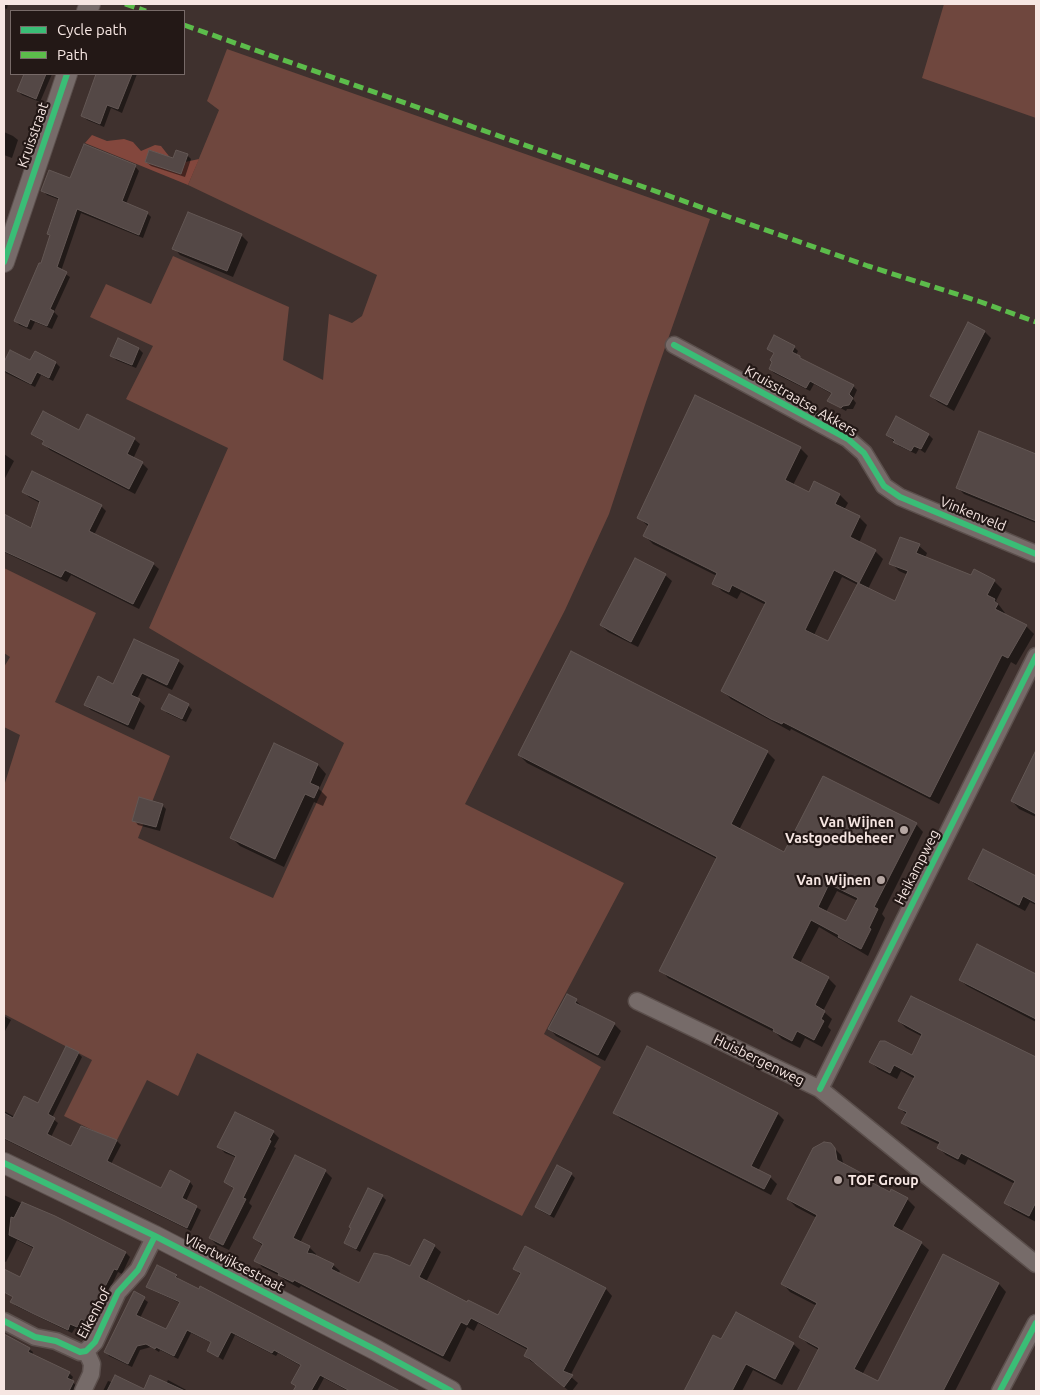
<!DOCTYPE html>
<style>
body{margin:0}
#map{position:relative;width:1040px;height:1395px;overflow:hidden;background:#3f312e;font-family:Ubuntu,sans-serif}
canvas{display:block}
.frame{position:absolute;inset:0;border:5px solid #f6e6e2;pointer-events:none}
.legend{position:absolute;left:10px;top:10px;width:175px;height:65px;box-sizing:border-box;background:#231816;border:1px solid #776a68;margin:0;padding:6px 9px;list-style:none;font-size:15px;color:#f6e6e2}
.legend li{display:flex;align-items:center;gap:10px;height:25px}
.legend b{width:25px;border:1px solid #776a68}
</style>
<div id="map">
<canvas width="1040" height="1395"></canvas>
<div class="frame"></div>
<ul class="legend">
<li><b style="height:6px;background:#3abd76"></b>Cycle path</li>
<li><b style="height:6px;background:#5cbc4b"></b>Path</li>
</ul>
</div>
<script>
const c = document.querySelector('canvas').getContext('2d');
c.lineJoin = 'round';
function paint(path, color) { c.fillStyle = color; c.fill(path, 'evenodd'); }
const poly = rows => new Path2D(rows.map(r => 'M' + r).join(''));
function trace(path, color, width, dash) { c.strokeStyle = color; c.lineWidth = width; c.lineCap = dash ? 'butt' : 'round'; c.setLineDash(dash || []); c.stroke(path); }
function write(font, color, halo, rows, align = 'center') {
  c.font = font + ' Ubuntu,sans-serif'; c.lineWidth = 4.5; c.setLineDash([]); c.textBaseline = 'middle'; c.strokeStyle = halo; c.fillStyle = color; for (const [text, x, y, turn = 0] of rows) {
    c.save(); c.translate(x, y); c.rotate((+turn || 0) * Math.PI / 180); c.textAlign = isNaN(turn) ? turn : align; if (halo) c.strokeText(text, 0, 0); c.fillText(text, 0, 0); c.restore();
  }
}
paint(poly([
 [944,4,1036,4,1036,118,922,78],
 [227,49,710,219,646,402,609,514,565,610,465,804,624,883,544,1034,601,1067,522,1216,197,1053,178,1096,147,1080,116,1142,64,1116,92,1060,4,1014,4,786,20,735,4,727,4,667,10,657,4,653,4,568,96,613,55,702,170,756,138,838,273,898,344,743,149,628,228,448,126,399,153,346,90,317,106,284,151,304,173,256,289,307,283,360,323,380,329,314,352,323,362,316,377,275,188,185,219,110,207,101]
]), '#6f473e');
paint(poly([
 [92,135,107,141,124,139,133,142,141,151,155,145,161,146,172,160,185,162,199,159,188,185,85,143]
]), '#83473d');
paint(poly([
 [4,4,8,4,7,9,4,8],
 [22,74,52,74,40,102,22,95,18,91,25,75],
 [98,74,137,74,122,113,111,108,104,127,87,120,83,116],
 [4,132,13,136,18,140,12,158,4,155],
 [187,155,191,159,185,177,151,166,146,162,174,159],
 [135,166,139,171,126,204,147,213,151,217,143,238,81,213,61,271,70,277,54,312,58,316,52,329,35,322,31,330,19,325,15,320,41,265,51,237,48,234,60,200,47,195,43,191,71,179],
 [241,235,248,242,233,277,180,255,174,248],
 [985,332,991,338,954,411,938,402,931,396],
 [775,337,794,347,798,351,796,355,804,362,853,386,857,390,853,399,856,403,853,409,847,409,846,411,833,404,829,400,832,394,814,384,810,391,774,373,770,369,774,354,768,349],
 [118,340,139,349,143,353,136,368,116,360,112,355],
 [10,352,31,362,56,363,60,367,53,381,41,375,35,387,6,373,4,370,4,365],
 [896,417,929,435,933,439,925,453,919,449,916,454,899,446,887,435],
 [80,431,134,439,140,444,133,459,142,463,148,469,135,494,50,450,44,444,45,443,33,434],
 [980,433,1036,456,1036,523,964,494,958,488],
 [800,448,808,456,793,485,810,493,815,482,840,495,848,503,844,510,860,518,867,525,859,543,875,551,883,559,868,589,896,603,908,575,899,571,891,563,919,546,927,553,925,558,971,577,994,581,1002,589,996,601,1005,613,1004,615,1026,626,1034,634,1016,665,1011,662,939,804,791,729,790,731,781,726,731,699,723,691,766,605,741,592,737,599,722,591,714,583,717,576,653,544,645,536,649,527,638,517],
 [842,577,858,585,829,643,814,635],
 [4,454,14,461,4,480],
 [24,492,101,506,106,511,94,535,153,564,159,569,139,609,71,575,67,582,4,552,4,515,32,530,40,503,29,497],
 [665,575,672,581,638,647,608,632,601,625],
 [135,640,178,661,184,666,172,690,147,678,137,699,145,706,134,730,91,710,86,705,114,685],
 [188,705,192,710,186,722,167,713,163,709],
 [275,745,318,765,326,774,319,789,327,797,323,806,314,802,284,867,240,846,232,838],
 [767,752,775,760,739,830,785,853,916,824,923,832,882,914,885,918,868,956,819,927,800,963,828,978,836,986,823,1011,832,1019,828,1027,831,1030,822,1047,805,1038,800,1048,782,1039,776,1033,668,978,661,970,717,859,527,763,519,755],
 [837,891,858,901,846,923,826,912],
 [1033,760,1036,762,1036,817,1019,809,1012,801],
 [162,805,166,809,160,831,138,825,134,820],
 [984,851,1036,878,1036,905,1030,902,1025,911,976,885,969,879],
 [977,945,1036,975,1036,1022,967,986,960,980],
 [911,997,1036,1059,1036,1222,1013,1210,1006,1203,1015,1184,968,1159,965,1165,946,1155,939,1148,940,1145,910,1130,903,1123,907,1115,899,1107,915,1079,901,1071,897,1079,878,1069,871,1062,913,1057,923,1037,906,1028,899,1021],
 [576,1001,583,1007,614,1024,621,1031,605,1061,556,1036,550,1029],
 [4,1016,11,1020,5,1031,4,1030],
 [78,1053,82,1057,52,1118,58,1123,51,1137,72,1147,81,1128,117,1141,121,1145,111,1164,162,1189,190,1182,193,1186,186,1201,201,1210,191,1231,4,1139,4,1111,15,1117,39,1104],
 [614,1112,778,1114,784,1120,758,1171,770,1177,777,1184,771,1195,621,1119],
 [273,1132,279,1138,274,1147,276,1148,249,1203,252,1206,229,1250,216,1244,210,1238,235,1190,225,1182,237,1158,225,1153,219,1147],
 [833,1147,841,1155,844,1166,866,1177,873,1184,907,1199,915,1207,901,1232,921,1243,929,1250,862,1375,878,1383,944,1255,999,1284,1006,1292,955,1391,798,1391,819,1350,808,1344,800,1336,817,1306,790,1292,783,1284,817,1218,796,1207,788,1199],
 [325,1171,332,1178,300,1243,309,1247,316,1254,315,1256,333,1265,340,1271,338,1274,360,1285,411,1268,434,1246,441,1252,426,1282,467,1304,499,1317,521,1275,514,1268,526,1247,606,1289,612,1296,570,1376,578,1383,572,1391,569,1391,538,1365,532,1362,525,1356,528,1350,478,1323,474,1331,467,1327,450,1362,301,1286,299,1288,286,1281,280,1276,262,1267,256,1260,263,1246,254,1238],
 [571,1174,575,1178,554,1218,541,1211,537,1207],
 [4,1195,126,1253,130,1257,122,1274,118,1272,92,1326,85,1323,81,1331,75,1328,72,1333,16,1306,11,1302,13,1298,8,1293,21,1279,35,1249,17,1240,6,1262,4,1261],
 [382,1196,386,1200,360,1252,349,1246,345,1243],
 [158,1267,176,1276,180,1280,245,1311,397,1391,348,1391,324,1378,317,1391,294,1391,297,1387,292,1383,301,1366,278,1353,276,1356,235,1335,223,1360,208,1350,212,1343,191,1333,178,1359,160,1350,159,1352,151,1347,140,1350,132,1367,109,1356,106,1352,135,1293,148,1302,140,1318,166,1331,180,1303,152,1290,148,1287],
 [5,1336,29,1349,33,1352,32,1355,69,1373,73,1377,71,1381,77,1386,74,1391,45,1391,34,1386,31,1391,8,1391,16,1377,4,1371],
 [714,1337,722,1341,793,1344,800,1350,782,1385,753,1370,742,1391,685,1391],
 [168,1380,188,1391,103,1391,108,1381,144,1391,166,1384]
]), '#0007');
const building = poly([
 [24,74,46,74,36,99,17,91,24,74],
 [96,74,132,74,118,109,107,105,100,124,81,116,96,74],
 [84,144,136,165,122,201,148,212,139,235,77,209,57,267,67,272,50,309,54,311,47,326,30,319,27,327,14,321,39,263,41,263,50,235,47,234,59,198,41,191,49,170,70,178,84,144],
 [149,150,173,158,176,150,188,154,181,174,145,162,149,150],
 [188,212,242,234,227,271,172,249,188,212],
 [968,322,985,331,947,405,930,396,968,322],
 [774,335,795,346,792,352,800,356,800,358,854,385,849,394,853,398,849,405,843,406,841,408,827,401,832,393,810,381,806,388,769,369,772,362,770,360,774,353,767,349,774,335],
 [118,338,139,348,132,365,110,356,118,338],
 [10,350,30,360,35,351,56,362,49,378,37,372,31,384,4,370,4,362,10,350],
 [695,395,801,447,785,480,809,492,814,481,840,494,835,504,860,516,850,537,876,550,859,583,834,570,805,630,828,641,858,583,895,601,908,571,889,564,900,537,920,544,916,553,971,575,974,569,995,580,987,595,995,599,994,601,998,604,995,609,1027,625,1008,658,1002,655,930,797,783,722,782,724,771,719,721,691,766,602,732,585,729,592,712,584,717,573,643,536,649,524,637,518,695,395],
 [43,411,79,430,87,414,135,438,127,454,143,462,129,489,42,444,44,441,31,434,43,411],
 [896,416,929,434,921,449,914,446,911,451,893,442,895,440,886,435,896,416],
 [979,431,1036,454,1036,521,956,488,979,431],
 [32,471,102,505,89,531,154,563,133,604,65,570,61,577,4,551,4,514,31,528,40,501,22,492,32,471],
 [635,558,666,574,631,642,600,625,635,558],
 [134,639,179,660,167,685,142,673,131,695,140,699,128,725,84,705,98,676,113,684,134,639],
 [571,651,768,751,731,824,784,852,823,776,917,823,874,907,878,909,869,928,871,929,861,949,838,937,839,935,811,920,792,958,829,977,815,1005,825,1011,821,1019,824,1021,814,1040,797,1031,792,1041,773,1031,774,1029,659,971,717,857,518,755,571,651],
 [829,884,858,898,846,921,818,907,829,884],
 [169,694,189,704,182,719,161,709,169,694],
 [274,743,318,764,310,783,319,787,314,798,305,794,275,859,230,838,274,743],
 [1036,750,1036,814,1011,801,1036,750],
 [139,797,163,804,156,827,132,821,139,797],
 [983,849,1036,876,1036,903,1023,896,1019,905,968,879,983,849],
 [977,944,1036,974,1036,1019,959,980,977,944],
 [567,994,577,999,575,1003,615,1023,598,1055,548,1029,567,994],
 [911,996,1036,1057,1036,1202,1029,1216,1004,1203,1015,1181,961,1153,958,1159,937,1148,940,1142,901,1123,907,1112,898,1108,915,1076,894,1065,890,1073,869,1062,880,1041,885,1041,912,1055,922,1034,898,1021,911,996],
 [66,1046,79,1052,48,1114,55,1118,47,1134,71,1146,81,1126,117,1140,107,1161,161,1188,170,1170,190,1181,182,1198,197,1206,187,1228,4,1138,4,1113,13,1118,24,1096,38,1103,66,1046],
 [647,1046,778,1113,751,1166,771,1176,764,1189,613,1113,647,1046],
 [235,1112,274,1131,269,1140,271,1141,243,1198,246,1199,223,1245,209,1238,234,1188,224,1182,236,1156,217,1147,235,1112],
 [824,1142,831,1143,835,1148,837,1160,867,1176,865,1179,890,1192,891,1189,908,1198,893,1226,922,1242,854,1369,878,1381,943,1254,999,1283,943,1391,797,1391,819,1348,799,1337,817,1303,781,1284,817,1215,787,1199,813,1148,824,1142],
 [295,1155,326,1170,293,1238,310,1246,307,1253,313,1254,334,1264,331,1269,359,1283,374,1253,388,1256,410,1266,424,1239,435,1245,419,1277,467,1302,468,1300,498,1315,521,1273,513,1269,525,1246,606,1288,563,1371,573,1375,564,1387,530,1359,524,1356,528,1348,471,1318,467,1325,461,1322,443,1356,294,1280,293,1282,278,1275,279,1273,254,1261,263,1244,253,1238,295,1155],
 [557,1165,572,1173,550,1215,535,1207,557,1165],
 [368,1188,383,1195,356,1249,344,1243,351,1228,349,1227,368,1188],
 [22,1202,55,1216,126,1252,117,1270,114,1269,87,1322,81,1319,77,1327,70,1324,68,1330,34,1314,10,1302,13,1297,4,1292,4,1269,20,1277,34,1247,9,1235,11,1217,14,1218,22,1202],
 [157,1265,177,1275,175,1277,199,1289,200,1286,400,1391,350,1391,320,1375,311,1391,293,1391,296,1386,291,1383,301,1365,274,1350,272,1353,231,1332,218,1357,207,1351,211,1342,187,1330,174,1356,156,1347,155,1349,146,1344,137,1346,128,1364,104,1352,134,1291,145,1297,136,1315,166,1329,180,1302,146,1287,157,1265],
 [736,1312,794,1343,775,1379,746,1364,732,1391,684,1391,713,1335,721,1339,736,1312],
 [4,1334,30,1348,28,1352,70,1372,67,1378,74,1381,69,1391,4,1391,4,1334],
 [115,1375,144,1389,150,1375,185,1391,107,1391,115,1375]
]);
paint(building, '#544846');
trace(building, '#635754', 1);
const minor = poly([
 [674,345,848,439,864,453,884,486,900,497,1036,554],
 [637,1001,820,1089,1036,1264],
 [820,1089,1036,656],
 [4,1321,35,1337,56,1341,80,1352,86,1351,95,1342,118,1292,138,1270,155,1236],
 [83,1391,91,1374,92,1364,86,1351],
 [1000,1391,1036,1323]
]);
const tertiary = poly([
 [87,11,90,4],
 [4,262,67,74],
 [4,1163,155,1236,374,1349,451,1391]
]);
trace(minor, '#5b4f4c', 19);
trace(tertiary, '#5b4f4c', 22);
trace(minor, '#766b69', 16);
trace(tertiary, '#766b69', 20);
trace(poly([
 [125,4,146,11],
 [184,25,868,266,978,301,1036,322]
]), '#5cbc4b', 5, [10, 5]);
trace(poly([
 [4,262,67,74],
 [674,345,848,439,864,453,884,486,900,497,1036,554],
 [820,1089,1036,656],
 [4,1163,155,1236,374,1349,451,1391],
 [4,1321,35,1337,56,1341,80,1352,86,1351,95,1342,118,1292,138,1270,155,1236],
 [1000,1391,1036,1323]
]), '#3abd76', 6);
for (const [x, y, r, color] of [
 [904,830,5,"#b6a7a3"],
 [881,880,5,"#b6a7a3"],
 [838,1180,5,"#b6a7a3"]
]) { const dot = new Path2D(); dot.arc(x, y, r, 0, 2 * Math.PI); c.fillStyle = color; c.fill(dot); trace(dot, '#231816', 2); }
write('14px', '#f6e6e2', '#231816', [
 ["Kruisstraat",33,135,-71],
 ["Kruisstraatse Akkers",801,401,30],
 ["Vinkenveld",973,514,22],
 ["Heikampweg",917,867,-63],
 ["Huisbergenweg",759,1060,26],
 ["Vliertwijksestraat",234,1263,27],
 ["Eikenhof",94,1313,-62]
]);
write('bold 14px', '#f6e6e2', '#231816', [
 ["Van Wijnen",894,822],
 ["Vastgoedbeheer",894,838],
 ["Van Wijnen",871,880],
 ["TOF Group",848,1180,"left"]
], 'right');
</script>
